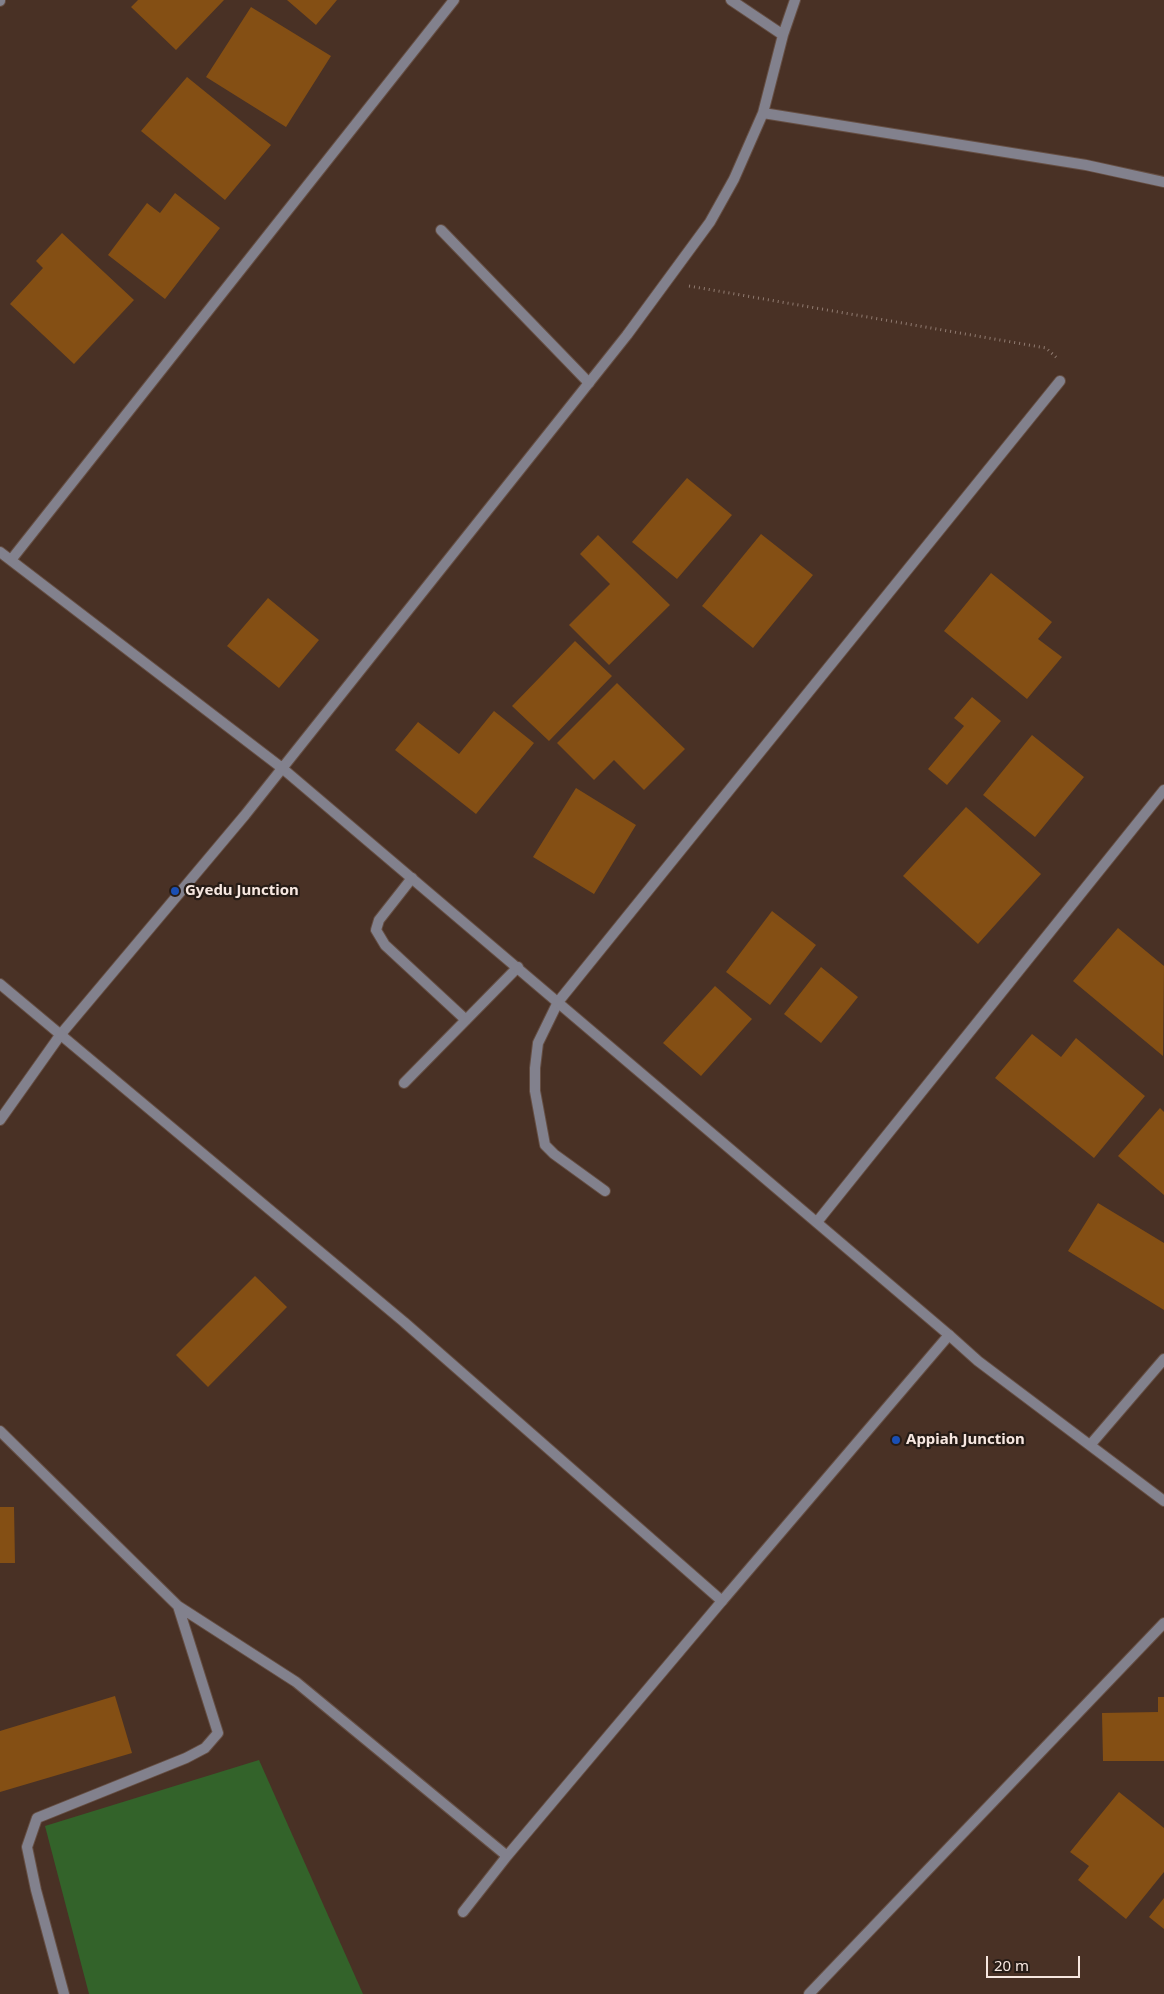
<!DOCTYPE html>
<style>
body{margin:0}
#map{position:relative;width:1164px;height:1994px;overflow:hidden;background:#493125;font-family:"Noto Sans",sans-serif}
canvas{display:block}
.scale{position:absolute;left:986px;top:1956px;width:94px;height:22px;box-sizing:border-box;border:2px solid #f7e7e0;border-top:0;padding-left:6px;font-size:15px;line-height:18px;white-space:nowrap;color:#f7e7e0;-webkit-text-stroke:4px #271c16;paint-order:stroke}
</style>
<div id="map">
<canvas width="1164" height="1994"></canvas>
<div class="scale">20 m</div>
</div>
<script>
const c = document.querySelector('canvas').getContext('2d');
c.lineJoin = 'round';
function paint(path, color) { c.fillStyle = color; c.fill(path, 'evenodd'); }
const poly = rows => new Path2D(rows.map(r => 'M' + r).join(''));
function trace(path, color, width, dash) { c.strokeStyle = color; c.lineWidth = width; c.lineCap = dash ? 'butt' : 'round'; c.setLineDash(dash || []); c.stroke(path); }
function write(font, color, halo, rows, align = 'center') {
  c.font = font + ' "Noto Sans",sans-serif'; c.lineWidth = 4.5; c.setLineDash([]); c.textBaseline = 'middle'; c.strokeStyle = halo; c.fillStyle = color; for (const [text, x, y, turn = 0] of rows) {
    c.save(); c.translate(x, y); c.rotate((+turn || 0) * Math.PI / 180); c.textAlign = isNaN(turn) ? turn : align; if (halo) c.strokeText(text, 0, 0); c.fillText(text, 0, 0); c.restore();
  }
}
paint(poly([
 [259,1760,363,1994,89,1994,45,1826]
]), '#33632a');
paint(poly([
 [138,0,224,0,176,50,131,7],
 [287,0,337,0,316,25],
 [251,7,331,56,286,127,206,77],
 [187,77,271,145,225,200,141,131],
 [175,193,220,228,165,299,108,255,147,203,160,213],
 [62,233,134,300,74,364,10,304,43,268,36,261],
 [687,478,732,515,677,579,632,542],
 [761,534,813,575,753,648,702,606],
 [598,535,670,605,609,665,569,625,610,584,580,554],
 [991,573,1052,622,1038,639,1062,657,1027,699,944,631],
 [268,598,319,640,279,688,227,646],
 [575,641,612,676,549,741,512,706],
 [617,683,685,749,644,790,614,760,594,780,557,743],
 [972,697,1001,721,947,785,928,769,964,726,954,718],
 [494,711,534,743,476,814,395,750,418,722,459,754],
 [1032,735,1084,777,1035,837,983,795],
 [576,788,636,825,594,894,533,857],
 [966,807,1041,874,978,944,903,876],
 [772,911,816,945,770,1005,726,972],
 [1118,928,1164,966,1163,1056,1073,981],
 [821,967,858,997,821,1043,784,1014],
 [715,986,752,1019,701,1076,663,1043],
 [1032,1034,1061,1057,1076,1038,1145,1096,1094,1158,995,1078],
 [1160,1108,1164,1112,1164,1195,1118,1156],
 [1098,1203,1164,1243,1164,1310,1068,1251],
 [255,1276,287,1307,208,1387,176,1355],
 [0,1507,14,1507,15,1563,0,1563],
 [115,1696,132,1753,0,1792,0,1731],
 [1158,1697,1164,1697,1164,1761,1103,1761,1102,1713,1158,1712],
 [1119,1792,1164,1828,1164,1872,1126,1919,1078,1880,1089,1866,1070,1852],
 [1164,1898,1164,1929,1149,1917]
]), '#844f14');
const service = poly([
 [441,230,589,383],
 [412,878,379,920,376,930,385,945,466,1020],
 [558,1002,538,1043,535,1068,535,1091,545,1145,554,1154,605,1191],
 [404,1083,518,967]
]);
const minor = poly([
 [731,0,783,35],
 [0,1,0,0],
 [763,113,1086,165,1164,182],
 [0,552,282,768,949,1335],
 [11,560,454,0],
 [558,1002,1060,381],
 [0,1120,61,1034,245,815,627,335,710,222,734,179,763,113,783,35,795,0],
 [817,1222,1164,790],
 [0,1431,178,1606,296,1682,507,1856],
 [463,1912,507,1856,722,1601],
 [64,1994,36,1890,27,1847,37,1818,186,1758,205,1748,218,1733,178,1606],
 [809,1994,1164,1623]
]);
const tertiary = poly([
 [0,984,404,1322,722,1601,949,1335,978,1361,1164,1501],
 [1091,1444,1164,1359]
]);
trace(service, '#654e43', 12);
trace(minor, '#654e43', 12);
trace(tertiary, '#654e43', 12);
trace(poly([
 [689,286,1046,348,1058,359]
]), '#917c72', 3, [1, 4]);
trace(service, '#82818d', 10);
trace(minor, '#82818d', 10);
trace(tertiary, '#82818d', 10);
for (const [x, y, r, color] of [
 [175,891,5,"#1a4fb4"],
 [896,1440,5,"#1a4fb4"]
]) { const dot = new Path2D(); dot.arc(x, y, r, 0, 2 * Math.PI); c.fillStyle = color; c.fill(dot); trace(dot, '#271c16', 2); }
write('bold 15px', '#f7e7e0', '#271c16', [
 ["Gyedu Junction",185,891],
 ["Appiah Junction",906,1440]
], 'left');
</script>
